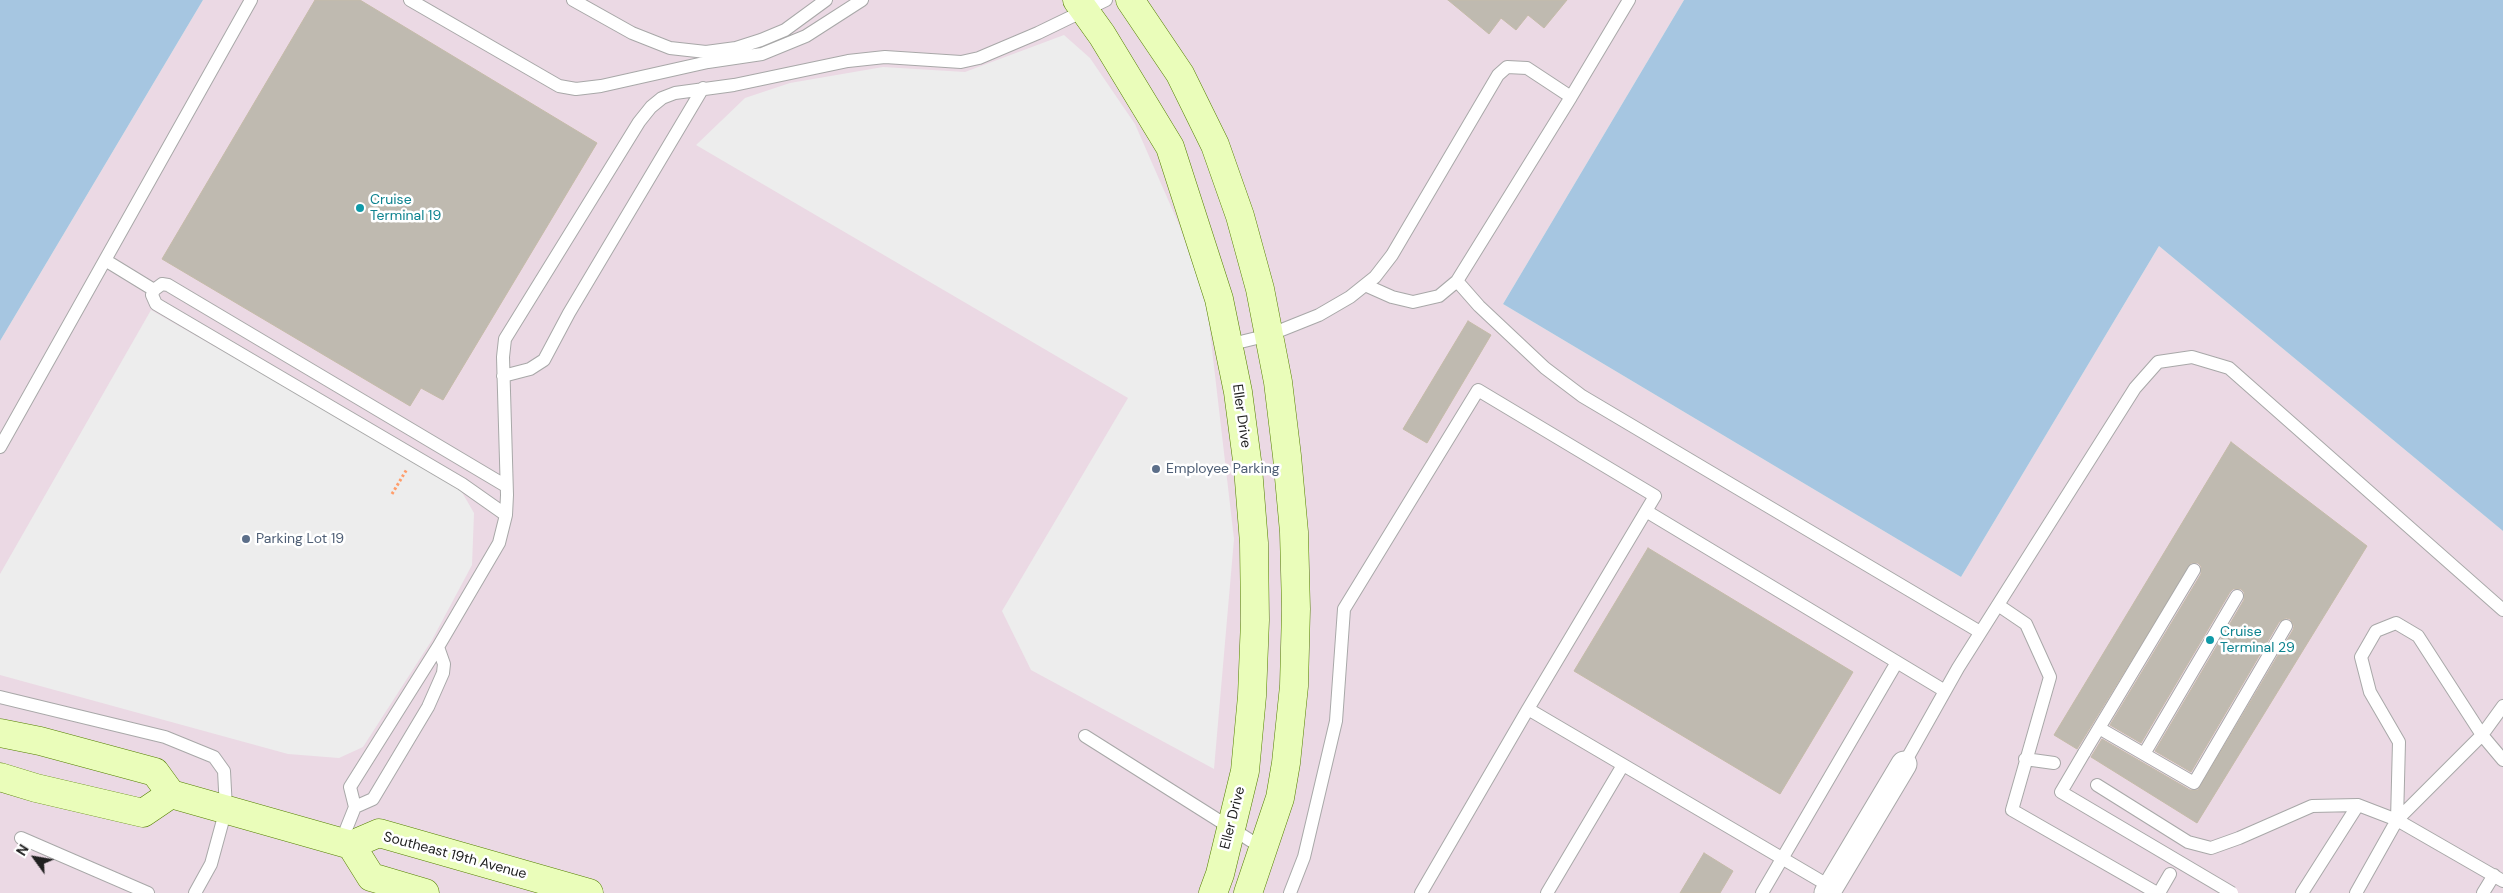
<!DOCTYPE html>
<style>
body{margin:0}
#map{position:relative;width:2503px;height:893px;overflow:hidden;background:#f2f1e7;font-family:"DM Sans",sans-serif}
canvas{display:block}
.north{position:absolute;left:10px;top:833px;width:50px;height:50px;-webkit-text-stroke:4px #fff;paint-order:stroke;rotate:302deg;font-size:14px;font-weight:700;line-height:20px;text-align:center;color:#212121}
.north::after{content:'';display:block;margin:auto;width:18px;height:22px;background:#212121;clip-path:polygon(50% 0,100% 100%,50% 72%,0 100%)}
</style>
<div id="map">
<canvas width="2503" height="893"></canvas>
<div class="north">N</div>
</div>
<script>
const c = document.querySelector('canvas').getContext('2d');
c.lineJoin = 'round';
function paint(path, color) { c.fillStyle = color; c.fill(path, 'evenodd'); }
const poly = rows => new Path2D(rows.map(r => 'M' + r).join(''));
function trace(path, color, width, dash) { c.strokeStyle = color; c.lineWidth = width; c.lineCap = dash ? 'butt' : 'round'; c.setLineDash(dash || []); c.stroke(path); }
function write(font, color, halo, rows, align = 'center') {
  c.font = font + ' "DM Sans",sans-serif'; c.lineWidth = 5; c.setLineDash([]); c.textBaseline = 'middle'; c.strokeStyle = halo; c.fillStyle = color; for (const [text, x, y, turn = 0] of rows) {
    c.save(); c.translate(x, y); c.rotate((+turn || 0) * Math.PI / 180); c.textAlign = isNaN(turn) ? turn : align; if (halo) c.strokeText(text, 0, 0); c.fillText(text, 0, 0); c.restore();
  }
}
paint(poly([
 [203,0,1684,0,1503,304,1961,577,2159,246,2503,531,2503,893,0,893,0,341]
]), '#ebd9e4');
paint(poly([
 [1064,35,1090,58,1135,124,1180,227,1207,306,1234,539,1214,769,1031,670,1002,611,1128,398,696,145,745,98,790,83,883,67,965,72],
 [151,310,459,487,474,513,472,565,432,640,363,747,339,758,288,754,0,675,0,574]
]), '#ededed');
paint(poly([
 [0,0,203,0,0,341],
 [1684,0,2503,0,2503,531,2159,246,1961,577,1503,304]
]), '#a6c6e1');
const building = poly([
 [315,0,360,0,597,143,443,400,421,388,410,406,162,259,315,0],
 [1448,0,1567,0,1544,28,1528,15,1516,30,1501,18,1489,34,1448,0],
 [1468,321,1491,335,1427,443,1403,429,1468,321],
 [2231,442,2367,546,2197,823,2091,757,2102,739,2190,790,2198,790,2293,630,2294,626,2290,619,2286,618,2279,622,2191,772,2155,751,2244,600,2244,592,2241,589,2233,589,2230,592,2141,743,2110,725,2201,574,2201,566,2198,563,2191,563,2077,749,2054,735,2231,442],
 [1648,548,1853,672,1780,794,1574,671,1648,548],
 [1704,853,1733,871,1720,893,1680,893,1704,853]
]);
paint(building, '#bfbab0');
trace(building, '#c5bba9', 1);
const lane = poly([
 [410,0,559,86,576,89,601,86,708,62,762,54,806,36,862,0],
 [573,0,632,33,670,48,706,52,736,48,761,40,785,30,826,0],
 [105,260,154,290],
 [1457,281,1479,306,1545,368,1582,396,1980,632],
 [1365,285,1392,297,1413,302,1439,296,1457,281,1571,97],
 [1228,345,1269,335,1319,315,1350,297,1375,277,1392,255,1498,75,1507,67,1527,68,1571,97,1629,0],
 [503,376,530,369,544,360,569,313,703,88],
 [0,447,251,0],
 [1646,511,1945,691],
 [506,515,462,484,156,304,152,295,154,290,162,284,168,285,506,486],
 [1998,605,2026,624,2050,677,2012,810,2157,893],
 [0,697,165,737,214,757,224,771,226,809,211,864,195,893],
 [2099,728,2194,783,2286,626],
 [1085,736,1264,849],
 [2084,753,2194,570],
 [2144,754,2237,596],
 [2025,759,2054,763],
 [1904,764,1958,668,2135,388,2158,362,2192,357,2229,368,2503,610],
 [2097,785,2188,842,2211,848,2239,838,2312,806,2358,805,2397,820,2503,881],
 [355,807,373,799,428,707,443,673,444,664,438,647],
 [2397,820,2399,742,2370,692,2361,657,2376,631,2396,623,2418,636,2482,735,2503,760],
 [21,838,148,893],
 [341,842,355,807,350,787,438,647,499,543,506,515,507,495,503,357,505,339,639,122,651,107,662,98,675,93,734,85,848,61,885,57,961,62,979,58,1038,33,1106,0],
 [1290,893,1304,857,1336,721,1344,609,1478,390,1655,496,1528,709,1831,887],
 [1421,893,1528,709],
 [1547,893,1623,765],
 [1762,893,1897,662],
 [2159,893,2170,874],
 [2302,893,2358,805],
 [2356,893,2397,820,2482,735,2503,706],
 [2483,893,2494,875]
]);
const street = poly([
 [1827,893,1904,764]
]);
const secondary = poly([
 [1077,0,1102,35,1170,147,1219,299,1238,392,1248,468,1254,543,1255,620,1252,696,1245,771,1220,874,1213,893],
 [1130,0,1180,74,1215,145,1240,216,1260,289,1278,382,1287,456,1294,532,1296,609,1294,686,1286,763,1280,798,1248,893],
 [0,733,40,741,155,772,171,794,351,845,379,833,589,893],
 [0,777,36,788,143,813,171,794],
 [351,845,371,877,425,893]
]);
trace(lane, '#a8a8a8', 14);
trace(street, '#a8a8a8', 27);
trace(secondary, '#548000', 29);
trace(poly([
 [392,494,407,469]
]), '#ff9d6b', 3, [2.5, 2.5]);
trace(lane, '#fff', 12);
trace(street, '#fff', 25);
trace(secondary, '#eafdba', 28);
const laneBridge = poly([
 [2084,753,2061,792,2232,893]
]);
trace(laneBridge, '#a8a8a8', 14, []);
trace(laneBridge, '#fff', 12);
for (const [x, y, r, color] of [
 [360,208,5,"#0f9aa8"],
 [1156,469,5,"#5c6f8a"],
 [246,539,5,"#5c6f8a"],
 [2210,640,5,"#0f9aa8"]
]) { const dot = new Path2D(); dot.arc(x, y, r, 0, 2 * Math.PI); c.fillStyle = color; c.fill(dot); trace(dot, '#fff', 2); }
write('14px', '#0d838f', '#fff', [
 ["Cruise",370,200],
 ["Terminal 19",370,216],
 ["Cruise",2220,632],
 ["Terminal 29",2220,648]
], 'left');
write('14px', '#212121', '#fff', [
 ["Eller Drive",1241,416,82],
 ["Eller Drive",1233,818,-76],
 ["Southeast 19th Avenue",455,856,15]
]);
write('14px', '#4e5e75', '#fff', [
 ["Employee Parking",1166,469],
 ["Parking Lot 19",256,539]
], 'left');
</script>
